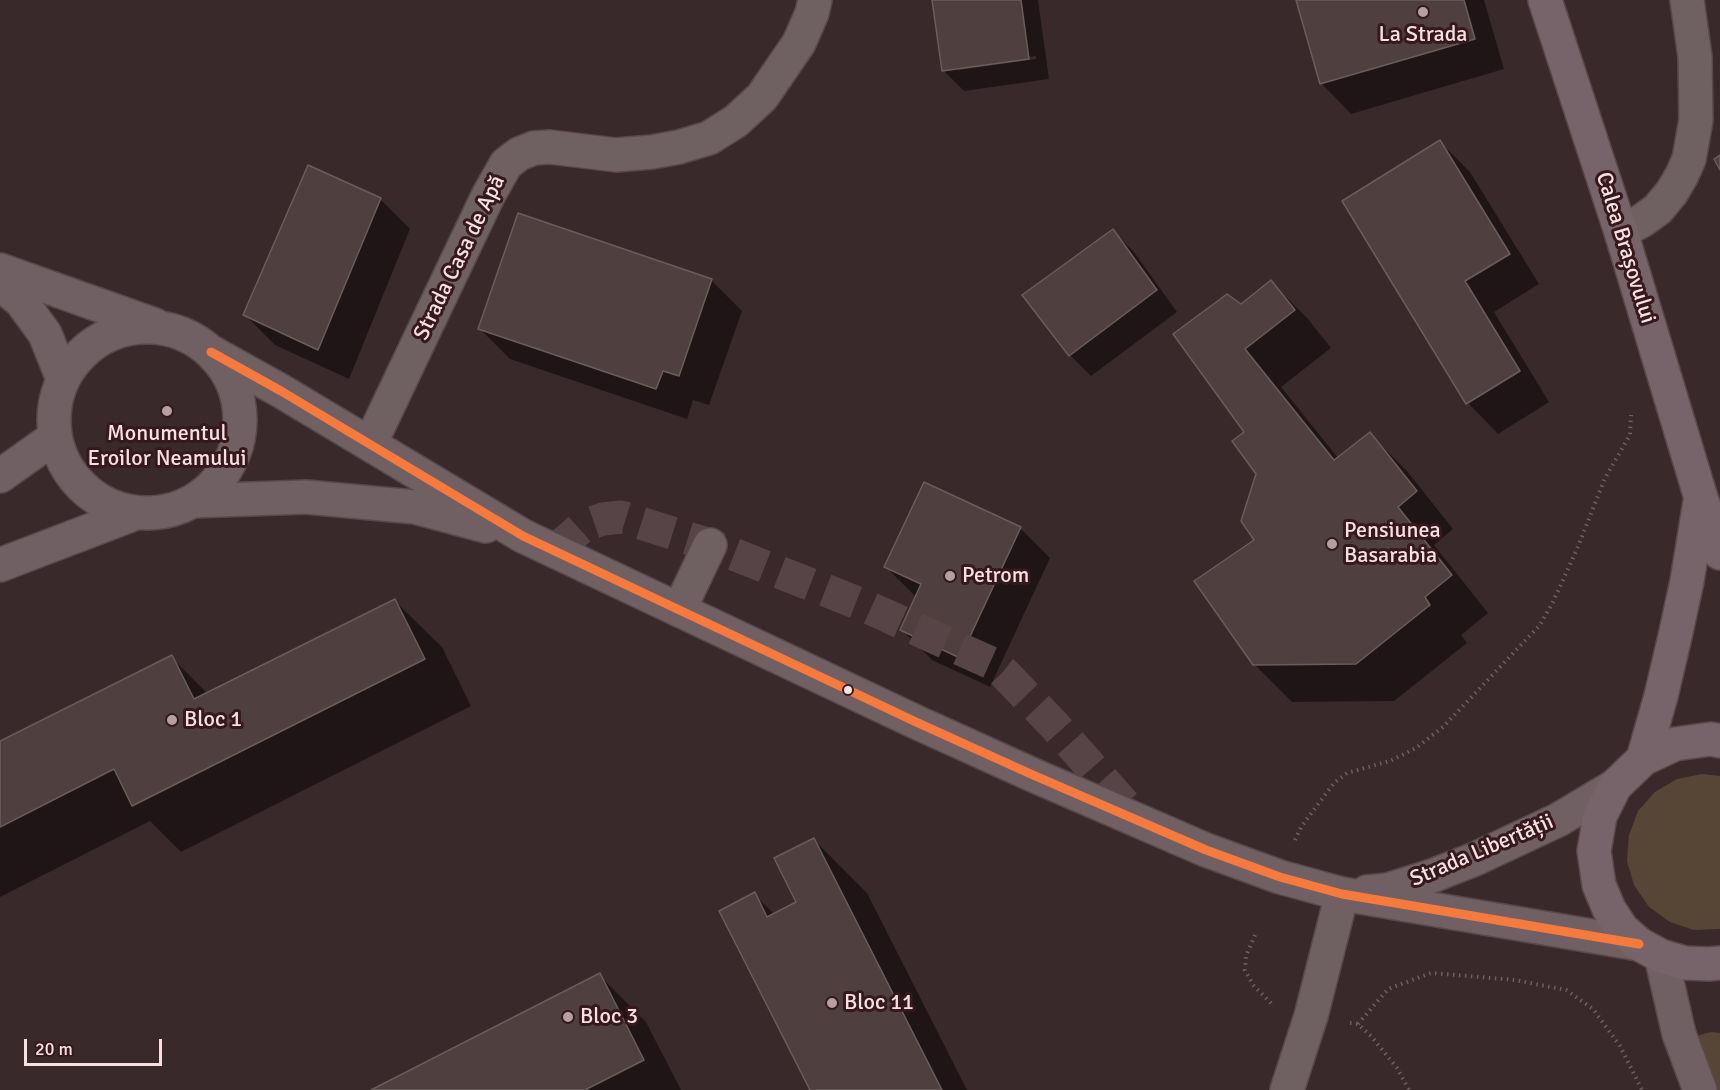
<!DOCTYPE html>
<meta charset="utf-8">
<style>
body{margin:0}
#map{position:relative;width:1720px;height:1090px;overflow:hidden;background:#3a292b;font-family:Signika,sans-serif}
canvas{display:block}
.scale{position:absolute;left:24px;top:1039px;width:138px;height:27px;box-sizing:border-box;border:3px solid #f6e0e2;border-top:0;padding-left:8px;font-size:18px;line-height:21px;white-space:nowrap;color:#f6e0e2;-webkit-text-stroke:4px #36181d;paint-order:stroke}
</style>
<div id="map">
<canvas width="1720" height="1090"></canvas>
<div class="scale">20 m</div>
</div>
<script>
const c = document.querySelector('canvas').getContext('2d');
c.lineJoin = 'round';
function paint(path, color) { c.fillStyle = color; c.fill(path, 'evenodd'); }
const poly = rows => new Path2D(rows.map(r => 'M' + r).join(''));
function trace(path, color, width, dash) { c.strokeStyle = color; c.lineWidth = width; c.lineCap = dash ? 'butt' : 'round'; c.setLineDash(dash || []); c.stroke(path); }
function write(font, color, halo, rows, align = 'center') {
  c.font = font + ' Signika,sans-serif'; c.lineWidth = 6; c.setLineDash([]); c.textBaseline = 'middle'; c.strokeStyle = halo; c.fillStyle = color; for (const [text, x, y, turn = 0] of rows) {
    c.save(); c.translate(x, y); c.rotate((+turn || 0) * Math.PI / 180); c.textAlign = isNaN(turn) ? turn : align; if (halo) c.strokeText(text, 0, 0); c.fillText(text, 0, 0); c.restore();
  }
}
paint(poly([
 [1702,774,1720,776,1720,929,1694,930,1670,922,1649,907,1634,885,1627,861,1629,835,1638,811,1655,792,1677,779],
 [1711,1032,1720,1033,1720,1090,1713,1090,1695,1040,1700,1035]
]), '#574536');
paint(poly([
 [933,0,1038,0,1049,79,964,91,943,70],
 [1036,56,1036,59,959,70,959,67],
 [1297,0,1484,0,1504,69,1351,114,1321,83],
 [1440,142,1470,172,1539,284,1494,312,1549,402,1498,434,1468,403,1344,202],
 [380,199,410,229,349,379,275,345,245,315],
 [1113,231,1134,252,1177,312,1091,376,1070,355,1024,296],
 [711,280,742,311,709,405,693,400,687,419,510,359,480,329],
 [1271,282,1308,319,1331,348,1281,387,1338,458,1370,434,1407,471,1453,529,1434,545,1488,613,1461,635,1467,643,1394,701,1292,702,1254,664,1257,474,1246,432,1241,306],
 [1020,528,1050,558,990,687,932,660,902,630,917,598,886,567],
 [394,600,442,647,471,706,181,852,150,821,0,897,0,743,171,657,208,694],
 [814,840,867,893,967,1090,812,1090,754,894,775,915,798,903],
 [599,975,646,1022,681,1090,374,1090]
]), '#0007');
const building = poly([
 [932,0,1021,0,1029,59,942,71,932,0],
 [1296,0,1464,0,1475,39,1320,84,1296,0],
 [1440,140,1510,254,1465,281,1520,371,1466,404,1342,201,1440,140],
 [1720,155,1720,170,1714,159,1720,155],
 [308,165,381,198,318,350,243,315,308,165],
 [518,213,712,279,679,376,663,371,656,389,478,329,518,213],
 [1113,229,1157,290,1069,356,1022,295,1113,229],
 [1271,280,1295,310,1245,349,1334,460,1370,432,1417,491,1398,507,1452,575,1425,597,1430,605,1356,664,1253,665,1194,581,1254,540,1241,521,1256,474,1232,441,1244,432,1173,334,1227,294,1241,304,1271,280],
 [924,482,1021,527,960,658,900,630,921,584,884,567,924,482],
 [395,599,425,659,132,806,114,769,0,827,0,741,172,655,194,699,395,599],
 [814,838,942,1090,810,1090,719,911,755,892,767,917,796,902,774,858,814,838],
 [600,973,644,1060,585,1090,371,1090,600,973]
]);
paint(building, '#4f3f3e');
trace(building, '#6b5d5b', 1.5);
trace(poly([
 [555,551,583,526,603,519,621,517,710,545,863,605,991,663,1003,672,1054,725,1140,822]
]), '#564446', 33, [33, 16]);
const minor = poly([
 [1621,232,1643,220,1658,209,1672,192,1682,175,1689,159,1696,120,1695,57,1687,0],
 [370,444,488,196,506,164,519,154,534,148,550,147,616,155,652,152,679,147,709,138,736,121,762,97,799,43,812,13,815,0],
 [679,610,710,545],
 [1287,1090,1311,1016,1342,894]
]);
const major = poly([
 [0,270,155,325],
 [0,284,21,301,45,334,63,379],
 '54 420a93 93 0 1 1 186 0a93 93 0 1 1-186 0Z',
 [211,352,281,391,523,536,916,722,1033,775,1206,850,1280,877,1342,894,1639,944],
 [0,476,55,437],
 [193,501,306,497,415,507,486,526],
 [0,565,136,513],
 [1367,892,1388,890,1432,876,1475,859,1558,820,1615,786],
 [1661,956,1679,1034,1700,1090]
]);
const highway = poly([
 [1545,0,1621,232,1701,498,1720,553],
 [1720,741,1711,739,1675,744,1643,759,1615,786,1600,816,1594,851,1599,885,1609,909,1622,929,1639,944,1661,956,1685,963,1709,964,1720,963],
 [1643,759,1661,696,1676,632,1687,581,1700,502]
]);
trace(minor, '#58484a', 36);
trace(major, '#58484a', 36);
trace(highway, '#58484a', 36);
trace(poly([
 [1295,840,1301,827,1334,783,1347,773,1390,761,1416,748,1443,727,1540,625,1553,602,1577,549,1605,478,1630,435,1631,415],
 [1255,935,1246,956,1245,970,1253,985,1272,1004],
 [1350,1023,1358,1024,1371,1036,1397,1068,1409,1090],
 [1358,1024,1388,989,1431,973,1515,980,1566,990,1593,1009,1620,1046,1642,1090]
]), '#6c6061', 4, [1.5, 4.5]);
trace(minor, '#6f6162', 33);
trace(major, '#705f63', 33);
trace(highway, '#76646a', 33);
trace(poly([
 [211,352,281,391,523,536,916,722,1033,775,1206,850,1280,877,1342,894,1639,944]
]), '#f6793e', 9);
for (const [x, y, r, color] of [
 [1423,12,6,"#b4a0a2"],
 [167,411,6,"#b4a0a2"],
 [1332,544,6,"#b4a0a2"],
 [950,576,6,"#b4a0a2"],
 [848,690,5,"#f6e0e2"],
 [172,720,6,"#b4a0a2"],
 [832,1003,6,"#b4a0a2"],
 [568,1017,6,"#b4a0a2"]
]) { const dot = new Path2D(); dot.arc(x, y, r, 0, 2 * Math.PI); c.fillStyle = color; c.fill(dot); trace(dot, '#36181d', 2); }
write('22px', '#f6e0e2', '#36181d', [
 ["La Strada",1423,35,"center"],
 ["Monumentul",167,434,"center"],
 ["Eroilor Neamului",167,459,"center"],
 ["Pensiunea",1344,531],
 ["Basarabia",1344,556],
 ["Petrom",962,576],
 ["Bloc 1",184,720],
 ["Bloc 11",844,1003],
 ["Bloc 3",580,1017]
], 'left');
write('22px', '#f6e0e2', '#36181d', [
 ["Calea Brașovului",1625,248,73],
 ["Strada Casa de Apă",460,258,-64],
 ["Strada Libertății",1482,851,-23]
]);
</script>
